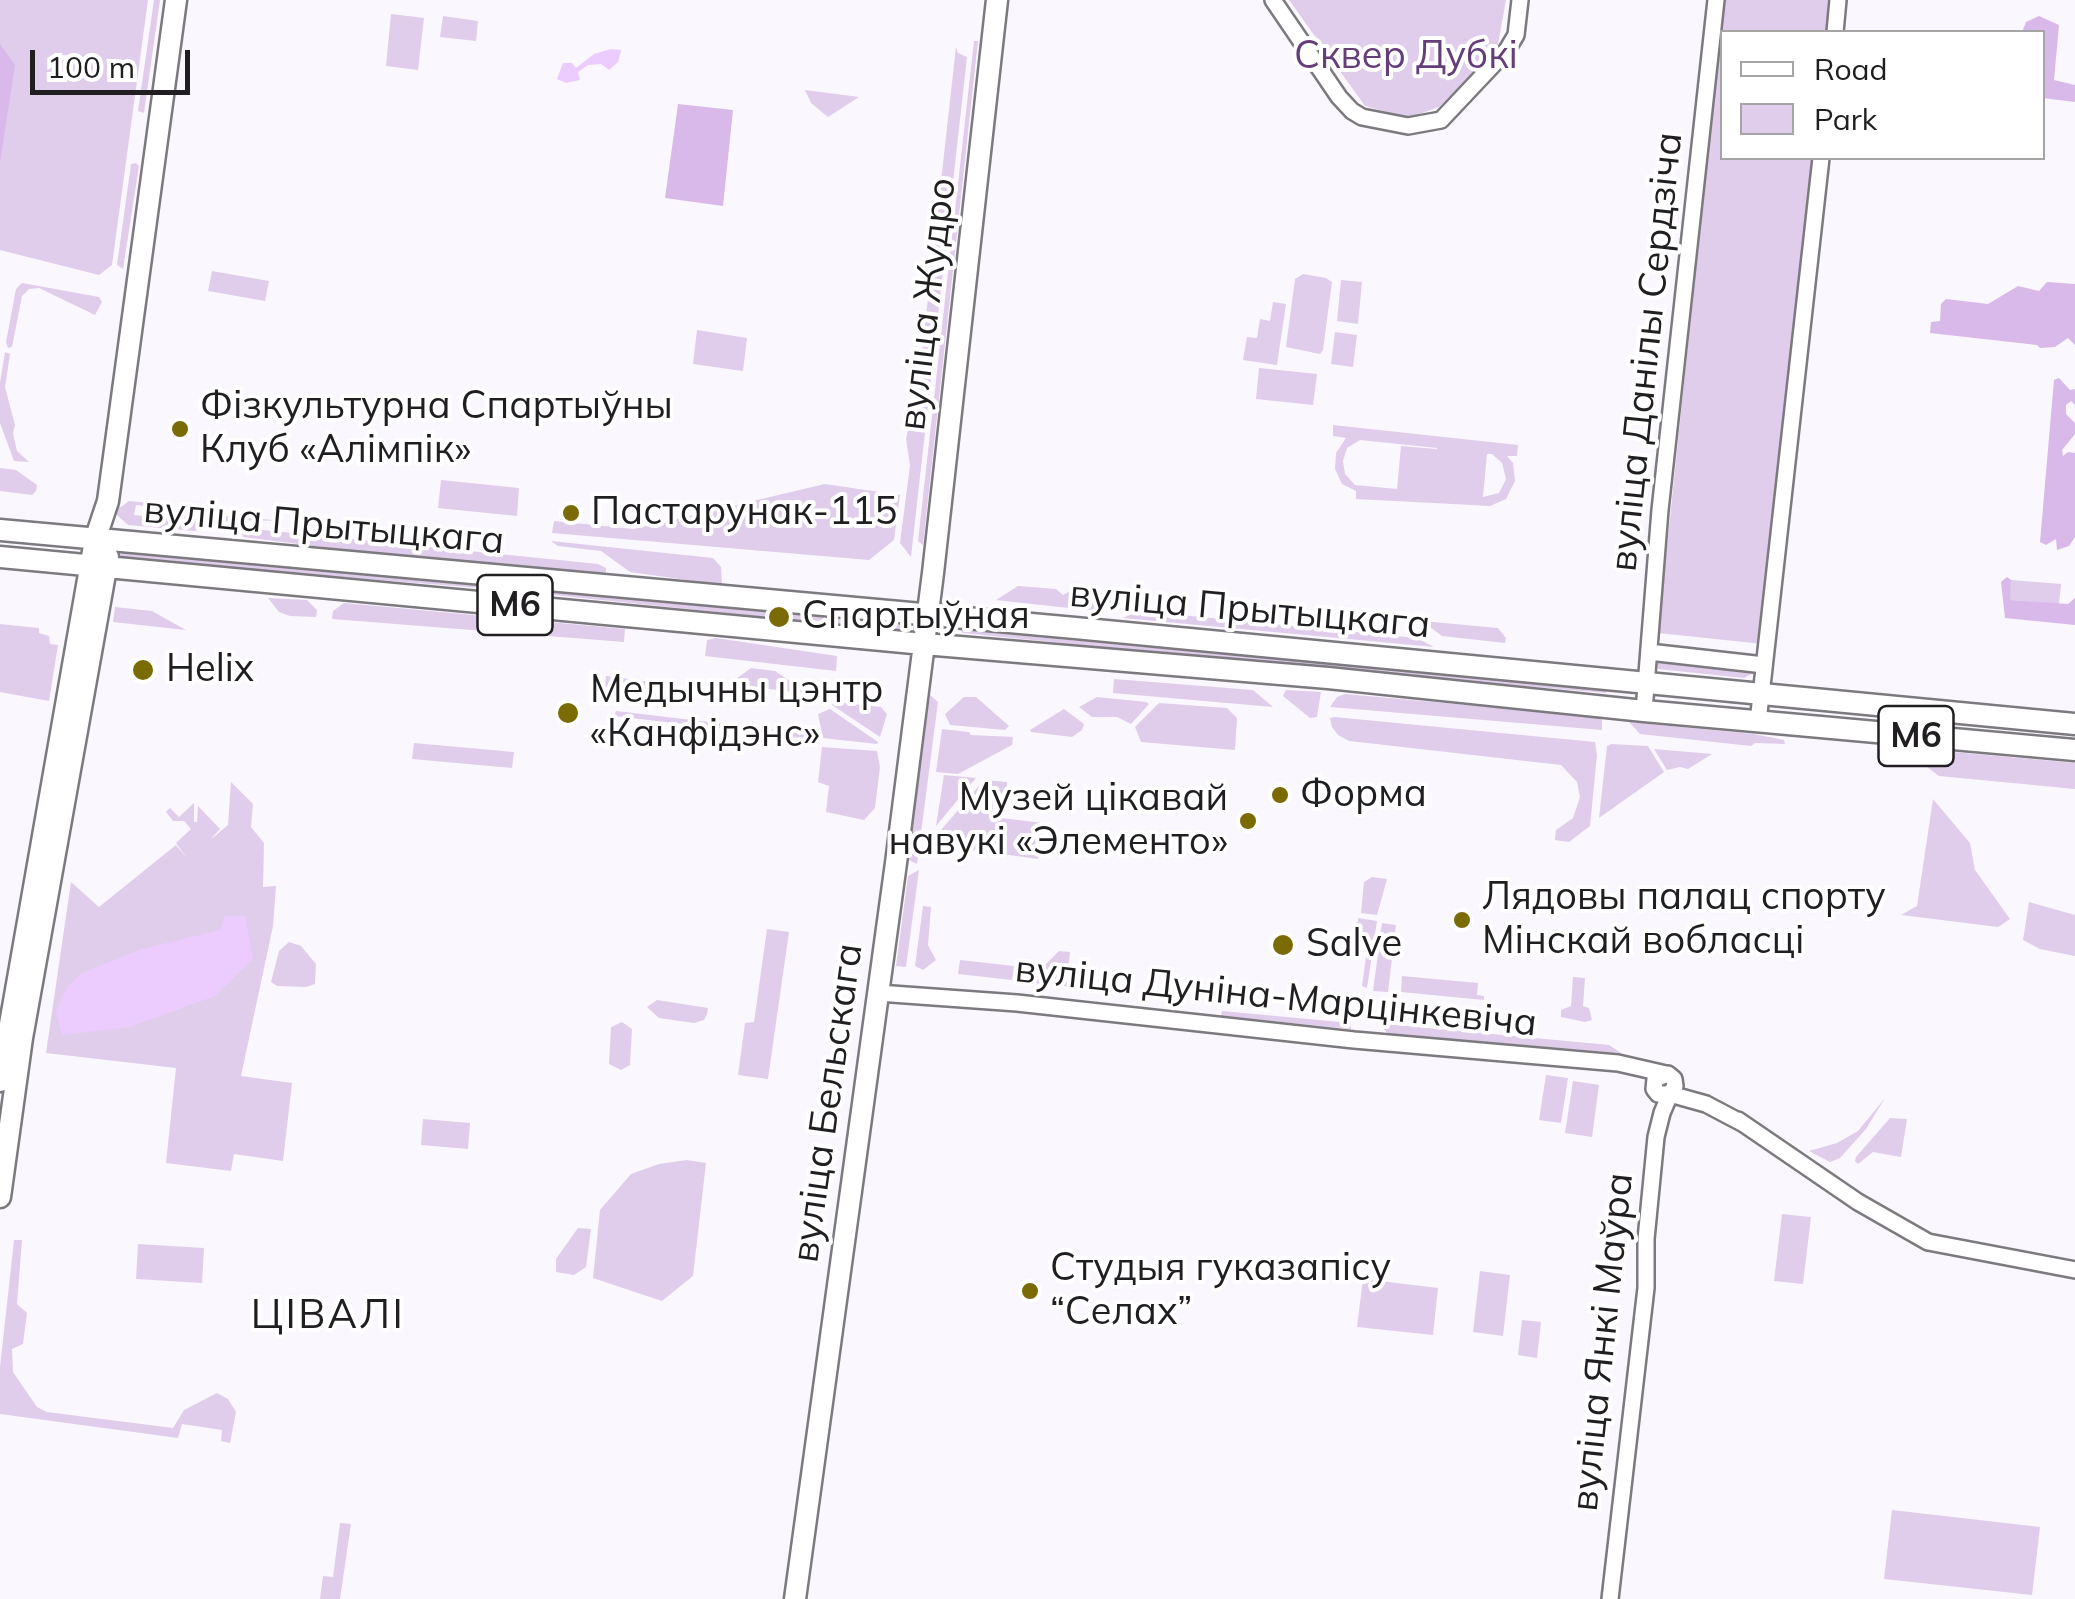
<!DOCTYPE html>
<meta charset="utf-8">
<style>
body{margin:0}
#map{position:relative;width:2075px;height:1599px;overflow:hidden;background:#fbf7fe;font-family:Mulish,sans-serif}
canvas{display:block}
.legend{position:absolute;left:1720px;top:30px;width:325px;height:130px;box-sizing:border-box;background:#fff;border:2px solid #a6a5a6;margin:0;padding:12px 18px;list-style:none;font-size:30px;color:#201e21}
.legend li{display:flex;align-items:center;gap:20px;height:50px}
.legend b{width:50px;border:2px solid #a6a5a6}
.scale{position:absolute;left:30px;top:50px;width:160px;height:45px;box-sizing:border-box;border:5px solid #201e21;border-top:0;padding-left:12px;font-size:30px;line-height:35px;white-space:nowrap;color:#201e21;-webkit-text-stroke:8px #fff;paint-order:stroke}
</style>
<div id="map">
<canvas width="2075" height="1599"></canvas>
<ul class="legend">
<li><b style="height:12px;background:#fff"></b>Road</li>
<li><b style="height:28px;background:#e0cdeb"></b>Park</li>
</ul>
<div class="scale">100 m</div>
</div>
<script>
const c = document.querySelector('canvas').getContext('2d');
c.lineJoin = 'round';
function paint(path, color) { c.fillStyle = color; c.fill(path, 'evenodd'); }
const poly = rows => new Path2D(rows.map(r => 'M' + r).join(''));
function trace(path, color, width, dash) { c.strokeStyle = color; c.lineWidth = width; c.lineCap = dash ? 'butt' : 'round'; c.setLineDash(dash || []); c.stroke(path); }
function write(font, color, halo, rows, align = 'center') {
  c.font = font + ' Mulish,sans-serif'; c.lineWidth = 8; c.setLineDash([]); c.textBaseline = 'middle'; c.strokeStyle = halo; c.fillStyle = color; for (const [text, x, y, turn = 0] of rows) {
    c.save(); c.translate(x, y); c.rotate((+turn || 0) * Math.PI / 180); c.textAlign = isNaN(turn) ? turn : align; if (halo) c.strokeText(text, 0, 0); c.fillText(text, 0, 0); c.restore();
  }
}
paint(poly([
 [0,0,148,0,112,265,99,275,0,250],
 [154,0,160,0,144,113,138,111],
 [1289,0,1506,0,1497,50,1439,107,1408,118,1365,106],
 [1724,0,1833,0,1829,32,1722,32,1722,158,1815,158,1763,644,1658,633],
 [391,14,424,18,418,70,386,66],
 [443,16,478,21,476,41,440,37],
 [974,41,978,41,923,545,918,541],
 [956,47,958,53,967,57,911,557,900,543,910,465,906,439,918,388],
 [805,90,859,97,828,117,811,103],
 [136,163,139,166,123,269,117,265,131,164],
 [212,271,269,281,265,301,208,291],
 [1303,274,1326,278,1332,282,1323,350,1320,354,1286,347,1295,279],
 [1341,280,1362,282,1358,324,1337,321],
 [22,283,99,297,102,302,95,315,39,288,29,289,22,296,12,347,8,348,6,342,16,289],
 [1273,302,1286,304,1277,365,1243,360,1247,337,1257,338,1260,319,1270,321],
 [697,330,747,338,743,371,693,364],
 [1335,332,1357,335,1353,367,1331,364],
 [5,352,10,354,5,387,15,425,13,433,17,451,29,462,14,461,0,423,0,383],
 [1259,368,1317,374,1313,405,1256,399],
 [1333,425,1518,445,1517,456,1507,456,1513,463,1515,481,1506,499,1490,506,1356,499,1356,491,1342,484,1335,469,1336,453,1346,438,1333,436],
 [1360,440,1437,448,1437,449,1401,446,1397,489,1355,485,1345,474,1343,461,1347,448],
 [1492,454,1502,463,1506,479,1499,493,1483,497,1487,454],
 [0,468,16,470,37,485,36,491,32,495,0,491],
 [441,480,519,488,517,516,438,508],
 [825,484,900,495,894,540,869,560,552,533,554,521,634,529],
 [129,501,159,504,158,507,136,505,134,515,166,518,188,513,285,521,231,520,194,531,128,525,116,514,115,506,121,507],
 [253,529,598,564,606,568,606,572,598,575,386,555,243,537,242,533],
 [551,541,713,558,721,567,722,585,630,572,601,551,558,546],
 [122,550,394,578,897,623,902,627,898,631,506,590,124,560,120,557],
 [2011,580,2061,584,2059,604,2009,600],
 [1018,586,1056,589,1063,595,1070,591,1080,592,1088,598,1097,593,1107,593,1112,601,1118,601,1124,596,1137,596,1096,611,996,600],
 [268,598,307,600,317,610,316,617,290,616,279,612],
 [344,603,625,629,624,642,332,619,333,611],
 [115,607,152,611,186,630,113,622],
 [1139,611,1417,638,1434,647,1123,618],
 [1422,621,1498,628,1506,638,1505,643,1442,636],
 [0,624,39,628,39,633,49,636,50,644,58,645,49,701,0,692],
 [960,630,1607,689,1606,693,1259,663,963,633],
 [716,638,837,656,836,671,705,656,707,640],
 [1655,658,1751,669,1751,674,1744,678,1658,669],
 [751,668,775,671,803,690,801,693,729,684],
 [606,676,680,686,685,689,682,699,605,690],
 [1114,679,1253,690,1273,707,1113,693],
 [1286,690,1321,692,1317,717,1310,718,1283,696],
 [1345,694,1602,717,1602,730,1330,707,1337,697],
 [930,695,938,702,917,864,907,859],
 [964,697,976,697,1009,726,1005,730,950,725,945,714],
 [1097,697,1146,702,1149,704,1131,724,1117,717,1092,717,1079,707],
 [834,702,881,707,887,714,880,737,832,705],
 [1159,703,1227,708,1237,718,1235,750,1141,742,1135,727],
 [830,709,878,742,877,744,823,738,818,714],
 [1064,709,1084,724,1082,730,1072,737,1031,732,1030,730],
 [616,711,810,734,810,739,614,716],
 [1334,717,1595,742,1597,755,1590,826,1569,842,1555,840,1556,830,1573,818,1580,797,1577,782,1561,765,1349,741,1338,735,1332,727,1330,718],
 [1629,722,1754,734,1784,740,1785,744,1755,743,1751,746,1640,734],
 [942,729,969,732,971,735,1013,737,1012,745,958,774,936,772],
 [414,743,514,752,512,768,412,759],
 [1611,744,1648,746,1664,772,1599,818,1607,746],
 [822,747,877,751,880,767,875,808,864,820,826,812,829,786,818,782],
 [1654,749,1712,754,1688,769,1680,767,1667,770],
 [1931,750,2075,763,2075,789,1939,776,1915,758,1914,752],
 [944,775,976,778,936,826],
 [984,780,1007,782,1007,794,993,793,992,817,1044,823,1038,859,942,846,935,837],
 [231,782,253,804,251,827,264,843,263,887,276,886,273,926,241,1076,292,1083,283,1161,234,1154,231,1171,166,1163,176,1068,46,1053,71,882,99,907,176,845,187,858,176,843,191,829,184,821,173,821,166,812,170,808,179,817,194,803,194,822,197,822,198,806,220,829,210,840,228,825],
 [1933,799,1970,843,1975,870,2010,919,1998,927,1901,915,1917,906],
 [919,870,906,967,896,966,908,876],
 [1372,877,1387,879,1377,915,1361,913,1364,882],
 [2029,902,2075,915,2075,956,2040,949,2023,940],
 [923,906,931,907,928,945,936,960,923,970,915,966],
 [1358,918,1377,921,1367,988,1362,986,1369,935,1357,932],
 [1382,923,1396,925,1388,992,1373,991],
 [767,929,789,932,768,1079,738,1075,745,1023,754,1022],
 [289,942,301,946,316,964,315,984,306,987,277,986,271,982,279,951],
 [1059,951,1070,952,1067,982,1121,986,1121,992,1025,982,1026,965,1043,967],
 [960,960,1014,966,1012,980,958,974],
 [1402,976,1478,983,1477,995,1484,996,1484,1000,1401,992],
 [1573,977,1585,978,1583,1006,1589,1008,1592,1020,1585,1022,1561,1017,1561,1010,1571,1006],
 [657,1000,708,1008,707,1014,704,1020,694,1023,659,1018,647,1007],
 [1222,1011,1351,1023,1351,1029,1221,1016],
 [622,1022,632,1029,630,1065,621,1070,609,1064,611,1027],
 [1386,1024,1609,1045,1621,1053,1388,1034,1384,1029],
 [1546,1075,1568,1078,1561,1123,1539,1120],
 [1573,1081,1599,1085,1592,1137,1565,1133],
 [1885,1098,1866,1129,1840,1158,1830,1162,1809,1151,1837,1143,1858,1131],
 [1890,1118,1907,1119,1901,1157,1873,1152,1858,1164,1855,1161,1856,1157],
 [423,1119,470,1123,468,1149,421,1145],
 [687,1160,706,1163,693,1276,662,1301,593,1278,600,1210,631,1174,659,1164],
 [1782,1214,1811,1217,1803,1284,1774,1281],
 [578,1228,591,1229,586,1267,574,1275,556,1272,556,1259],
 [14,1240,22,1240,17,1304,27,1313,23,1344,12,1349,13,1372,37,1407,47,1412,173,1428,184,1410,217,1393,228,1399,236,1412,230,1443,221,1441,222,1430,182,1424,178,1438,0,1414,0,1367],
 [138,1244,204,1248,202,1283,136,1279],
 [1480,1271,1510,1275,1503,1336,1473,1332],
 [1363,1279,1438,1288,1433,1335,1357,1327],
 [1522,1320,1541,1322,1537,1358,1518,1355],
 [1892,1510,2040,1527,2032,1595,1884,1579],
 [340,1523,351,1524,340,1599,320,1599,323,1576,333,1577]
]), '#e0cdeb');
paint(poly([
 [2039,16,2059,25,2054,80,2075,85,2075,102,2043,98,2042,32,2022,32,2026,22],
 [0,44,15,65,0,163],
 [678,104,733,110,723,206,665,198],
 [2047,282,2075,284,2075,345,2068,338,2055,347,2040,348,2037,345,1930,333,1931,322,1940,321,1941,304,1946,299,1988,304,2018,286,2039,291],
 [2059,378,2070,390,2075,389,2075,405,2071,401,2066,405,2066,414,2075,423,2075,434,2062,450,2063,456,2068,452,2075,453,2075,537,2069,546,2057,550,2056,539,2046,545,2040,542,2054,380],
 [2007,577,2011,580,2010,600,2068,604,2075,598,2075,625,2005,618,2001,582]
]), '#d8b9ea');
paint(poly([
 [611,49,621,50,618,62,609,70,601,64,588,65,578,72,580,80,566,83,557,79,563,63,572,63,576,68,594,54],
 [225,916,245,916,253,959,215,996,129,1027,62,1035,56,1011,66,989,80,974,142,949,220,930]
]), '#ecccfe');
const minor = poly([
 [1273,0,1339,97,1352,111,1362,117,1408,126,1441,120,1507,50,1516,35,1520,0],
 [1835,32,1838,0],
 [1649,652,1764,665],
 [1644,711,1660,510,1716,0],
 [1758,722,1821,158],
 [878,993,1017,1003,1354,1040,1618,1063,1666,1074],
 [1738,1120,1858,1202,1928,1242,2075,1270],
 [1610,1599,1646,1288,1646,1239,1656,1137,1662,1113,1670,1094,1675,1086,1674,1079,1668,1074,1655,1079,1654,1089,1658,1094,1670,1094,1706,1104,1742,1123]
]);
const major = poly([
 [0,530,1075,628,2075,724],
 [0,557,924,644,1328,678,1644,711,2075,750],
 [0,1081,95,540,108,501,176,0],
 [0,1197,22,1038,108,557],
 [795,1599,896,863,933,573,997,0]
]);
trace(minor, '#7c797f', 20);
trace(major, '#7c797f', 25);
trace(minor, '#fff', 15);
trace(major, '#fff', 20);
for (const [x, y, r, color] of [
 [180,429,10,"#7a6b04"],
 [571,513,10,"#7a6b04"],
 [779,617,12,"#7a6b04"],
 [143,670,12,"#7a6b04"],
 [568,713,12,"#7a6b04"],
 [1280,795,10,"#7a6b04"],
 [1248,821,10,"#7a6b04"],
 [1462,920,10,"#7a6b04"],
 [1283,945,12,"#7a6b04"],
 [1030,1291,10,"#7a6b04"]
]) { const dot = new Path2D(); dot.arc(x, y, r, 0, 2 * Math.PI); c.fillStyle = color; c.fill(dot); trace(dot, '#fff', 4); }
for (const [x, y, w] of [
 [515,605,75],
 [1916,736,75]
]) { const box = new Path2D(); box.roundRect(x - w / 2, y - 30, w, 60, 8); c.fillStyle = '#fff'; c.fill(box); trace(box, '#201e21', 2.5); }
write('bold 35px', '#201e21', null, [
 ["М6",515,605],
 ["М6",1916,736]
]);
write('38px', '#643d79', '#fff', [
 ["Сквер Дубкі",1406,57]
]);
write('38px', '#201e21', '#fff', [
 ["вуліца Жудро",928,304,-83],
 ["вуліца Данілы Сердзіча",1647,352,-84],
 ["вуліца Прытыцкага",324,526,5],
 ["вуліца Прытыцкага",1250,610,5],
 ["вуліца Дуніна-Марцінкевіча",1276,997,6],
 ["вуліца Бельскага",828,1103,-82],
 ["вуліца Янкі Маўра",1603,1342,-84]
]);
write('38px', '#201e21', '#fff', [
 ["Фізкультурна Спартыўны",200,407],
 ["Клуб «Алімпік»",200,451],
 ["Пастарунак-115",591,513],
 ["Спартыўная",802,617],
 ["Helix",166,670],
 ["Медычны цэнтр",590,691],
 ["«Канфідэнс»",590,735],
 ["Форма",1300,795],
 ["Музей цікавай",1228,799,"right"],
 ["навукі «Элементо»",1228,843,"right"],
 ["Лядовы палац спорту",1482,898],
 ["Мінскай вобласці",1482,942],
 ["Salve",1306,945],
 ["Студыя гуказапісу",1050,1269],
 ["“Селах”",1050,1313]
], 'left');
c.letterSpacing = '2.5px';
write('40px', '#201e21', '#fff', [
 ["ЦІВАЛІ",328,1316]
]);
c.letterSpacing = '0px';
</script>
